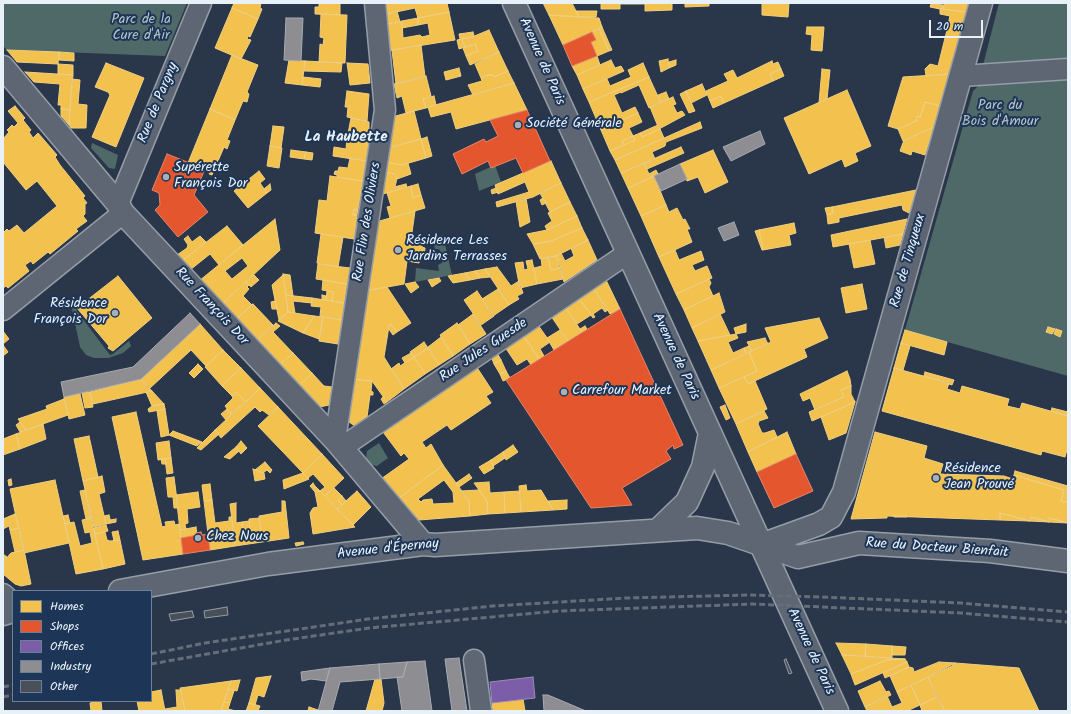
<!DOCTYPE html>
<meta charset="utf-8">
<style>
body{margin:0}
#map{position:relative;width:1071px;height:714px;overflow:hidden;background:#2a374a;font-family:Kalam,sans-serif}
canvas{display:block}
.frame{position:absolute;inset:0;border:4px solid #e8f1f8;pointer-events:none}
.legend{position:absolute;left:12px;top:590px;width:140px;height:112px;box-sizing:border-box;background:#1d3557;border:1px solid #6e8097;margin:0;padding:5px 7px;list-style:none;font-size:12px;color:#e8f1f8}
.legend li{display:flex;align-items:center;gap:8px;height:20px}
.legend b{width:20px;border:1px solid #6e8097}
.scale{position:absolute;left:929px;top:20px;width:54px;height:18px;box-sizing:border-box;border:2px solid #e8f1f8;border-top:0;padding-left:5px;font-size:12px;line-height:14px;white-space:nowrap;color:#e8f1f8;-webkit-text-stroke:3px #1d3557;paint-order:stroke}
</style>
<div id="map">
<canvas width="1071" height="714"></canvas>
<div class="frame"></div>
<ul class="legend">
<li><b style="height:11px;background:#f2c14e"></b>Homes</li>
<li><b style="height:11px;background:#e4572e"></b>Shops</li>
<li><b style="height:11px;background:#7b5ea7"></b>Offices</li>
<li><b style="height:11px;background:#8d8d92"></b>Industry</li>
<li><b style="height:11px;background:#484f58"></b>Other</li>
</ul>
<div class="scale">20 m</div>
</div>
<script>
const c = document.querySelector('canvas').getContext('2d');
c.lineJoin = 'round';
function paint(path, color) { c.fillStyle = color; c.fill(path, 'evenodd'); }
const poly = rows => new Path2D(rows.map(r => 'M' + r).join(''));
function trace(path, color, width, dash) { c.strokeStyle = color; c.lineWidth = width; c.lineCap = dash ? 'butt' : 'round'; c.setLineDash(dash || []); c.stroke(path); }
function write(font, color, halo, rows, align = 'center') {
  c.font = font + ' Kalam,sans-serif'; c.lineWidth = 4; c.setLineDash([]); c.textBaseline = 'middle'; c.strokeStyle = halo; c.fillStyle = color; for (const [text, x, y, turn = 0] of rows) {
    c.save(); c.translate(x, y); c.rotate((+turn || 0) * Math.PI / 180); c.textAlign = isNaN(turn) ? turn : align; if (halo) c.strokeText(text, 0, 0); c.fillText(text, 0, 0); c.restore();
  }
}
paint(poly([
 [3,3,187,3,165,56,7,50,3,46],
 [999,3,1068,3,1068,61,983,65],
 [1068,79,1068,376,905,330,973,91,982,82],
 [92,143,118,155,115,169,109,168,91,148],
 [495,165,501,182,479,191,475,174],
 [443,235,452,275,415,282,416,268,439,271,438,265,442,263,444,258,439,249,435,249,433,237],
 [81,297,83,301,76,310,110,355,113,354,129,341,131,346,123,353,108,358,94,358,86,355,80,347,72,309,73,302],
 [379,443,388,458,377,466,372,465,366,458,367,451]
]), '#4f6969');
const homes = poly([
 [234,3,261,3,260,8,262,9,258,19,232,8,234,3],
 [319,3,340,3,340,15,315,14,315,7,319,7,319,3],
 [381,3,447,3,449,12,418,18,415,8,382,15,381,3],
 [543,3,572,3,579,17,549,15,543,3],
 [601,3,645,3,645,4,620,4,620,9,601,9,601,3],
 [672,3,672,10,645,11,645,3,672,3],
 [685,3,709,3,709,6,685,7,685,3],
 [762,3,789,3,788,17,762,15,762,3],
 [945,3,969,3,967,12,943,9,945,3],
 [931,4,944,5,943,9,940,9,930,7,931,4],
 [232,8,258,19,250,37,248,36,247,39,251,40,241,59,215,48,232,8],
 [940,9,967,12,949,74,926,76,925,69,930,64,938,66,947,30,944,30,945,24,948,24,950,16,940,14,940,9],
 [397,11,400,22,383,25,382,15,397,11],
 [576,11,597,11,596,17,579,17,576,11],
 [449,12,455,40,386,51,383,25,402,21,403,38,420,35,422,37,430,35,428,23,418,25,418,18,449,12],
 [321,14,347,15,345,63,319,62,320,44,323,45,324,38,320,37,321,14],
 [549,15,599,18,602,27,563,45,549,15],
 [418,18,418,25,402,28,402,21,418,18],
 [602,27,612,50,609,51,599,28,602,27],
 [807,27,824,27,822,51,811,50,812,35,806,34,807,27],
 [599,28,609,51,597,56,591,42,596,40,592,32,599,28],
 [489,30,499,52,470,65,466,56,478,51,475,44,465,47,462,39,472,37,489,30],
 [473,32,474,36,460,39,459,34,473,32],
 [462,39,465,47,459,49,457,40,462,39],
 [475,44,478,51,466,56,463,48,475,44],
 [421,45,425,77,396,84,392,50,421,45],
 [7,50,59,52,58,64,17,62,7,50],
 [59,52,74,53,74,61,59,60,59,52],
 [499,52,508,71,494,77,493,75,487,75,481,78,475,64,499,52],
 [232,55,258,65,247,92,249,94,247,102,243,101,235,120,210,109,232,55],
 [597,56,600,65,577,75,572,66,597,56],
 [668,59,669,68,661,72,659,61,668,59],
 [289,60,305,61,302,85,285,83,289,60],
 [611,60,615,68,621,66,624,71,583,89,577,75,611,60],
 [676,60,676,65,669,68,669,62,676,60],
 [305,61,342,63,341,72,304,71,305,61],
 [772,61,773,64,778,62,781,69,770,74,773,81,724,103,721,96,710,101,706,91,728,81,724,74,733,70,737,78,772,61],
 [106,63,144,78,116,147,92,137,110,95,108,92,95,87,106,63],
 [347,63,368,64,370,83,350,85,347,63],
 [643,63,649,77,589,102,583,89,607,79,610,86,631,77,628,70,643,63],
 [58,64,73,65,73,75,58,74,58,64],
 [459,68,461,76,446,80,444,72,459,68],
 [781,69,784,76,773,81,770,74,781,69],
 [822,69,830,70,827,99,819,103,822,69],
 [508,71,514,83,473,95,468,85,482,81,481,78,487,75,493,75,494,77,508,71],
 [25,72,73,75,70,110,61,109,61,105,58,105,60,84,34,82,25,72],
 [949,74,940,106,925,102,920,117,917,116,916,121,898,129,888,126,903,77,949,74],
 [426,76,431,96,423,99,426,108,406,113,402,96,397,98,394,84,426,76],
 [303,77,321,79,320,87,302,85,303,77],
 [649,77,661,103,649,108,639,85,621,93,621,92,614,95,622,113,635,107,638,113,601,130,589,102,649,77],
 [72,79,80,80,78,104,87,105,86,128,71,128,69,125,72,79],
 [514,83,527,110,456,129,451,112,431,117,428,107,514,83],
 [702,84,707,95,691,103,686,91,702,84],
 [847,90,871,146,855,153,858,161,845,167,842,159,809,174,784,118,847,90],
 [347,91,369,94,367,121,347,117,348,107,345,107,347,91],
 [686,91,695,111,689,113,680,94,686,91],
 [666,92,669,99,661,103,658,95,666,92],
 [434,96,436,105,426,108,423,99,434,96],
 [721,96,724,103,713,108,710,101,721,96],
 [673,97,676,104,673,105,677,113,682,111,685,115,659,129,650,107,673,97],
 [925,102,940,106,934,127,903,141,898,129,916,121,917,116,920,117,925,102],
 [15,106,25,118,23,120,31,130,29,132,33,138,38,133,57,155,55,157,60,165,85,196,83,198,87,203,85,204,85,214,83,216,87,221,76,229,78,231,50,254,48,252,33,264,31,261,25,265,29,271,8,288,6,286,3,288,3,233,7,229,9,231,17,225,24,233,57,206,37,181,26,190,3,162,3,139,9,132,7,130,12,125,14,127,18,123,8,111,15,106],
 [61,109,70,110,69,125,61,116,61,109],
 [210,109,235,120,227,140,230,141,227,149,224,147,212,175,209,174,210,172,188,163,210,109],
 [414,111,421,139,392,147,389,134,392,117,414,111],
 [638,113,642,122,629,128,633,136,622,141,624,145,610,151,601,130,638,113],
 [351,118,369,122,369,142,347,139,351,118],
 [700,122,702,128,666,142,665,146,652,152,655,159,621,173,615,160,700,122],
 [658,125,660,129,642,137,640,133,658,125],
 [273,126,284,127,281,148,270,146,273,126],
 [934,127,925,155,912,151,911,155,900,151,904,140,934,127],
 [660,129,664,138,615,160,610,151,635,140,633,136,640,133,642,137,660,129],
 [633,136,635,140,624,145,622,141,633,136],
 [427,137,432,156,426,158,421,139,427,137],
 [347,139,369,142,366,161,333,156,334,147,346,149,347,139],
 [421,139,426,158,402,165,385,162,387,148,421,139],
 [270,146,282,148,279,168,267,166,270,146],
 [681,147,684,153,647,169,644,163,681,147],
 [291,150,306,152,304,159,290,157,291,150],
 [713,150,728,182,705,193,698,177,687,181,680,164,713,150],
 [306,152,313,153,312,160,304,159,306,152],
 [350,158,366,161,363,181,337,177,337,175,334,174,335,171,338,171,339,167,348,168,350,158],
 [551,161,561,183,533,197,497,207,496,202,529,192,525,182,498,194,495,185,551,161],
 [385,162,402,165,408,163,411,174,397,179,394,174,384,172,385,162],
 [644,163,649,174,656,170,658,174,628,188,621,173,644,163],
 [259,171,265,179,260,183,267,193,248,208,234,191,259,171],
 [384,172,394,174,397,178,395,187,398,186,399,189,380,195,384,172],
 [330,176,363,181,358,210,354,209,353,215,357,215,354,239,315,233,319,200,327,201,330,176],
 [654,176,666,205,641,216,628,188,654,176],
 [561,183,570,202,550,212,540,193,561,183],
 [270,184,271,190,267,193,264,189,270,184],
 [406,184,407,187,399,189,398,186,406,184],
 [418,184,421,195,413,198,411,186,418,184],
 [411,186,413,198,421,195,425,208,390,218,387,207,391,206,387,193,411,186],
 [496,188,498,192,492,194,491,190,496,188],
 [916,190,909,213,903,210,902,205,839,218,839,222,828,224,827,215,833,213,832,207,916,190],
 [526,198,530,222,520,227,516,201,526,198],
 [543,198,546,203,542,205,540,200,543,198],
 [570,202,577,216,547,230,545,226,552,221,548,213,570,202],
 [666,205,669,212,677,208,683,220,685,219,690,229,687,229,692,242,659,257,641,216,666,205],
 [832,207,833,213,827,215,825,208,832,207],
 [354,209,358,210,357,215,353,215,354,209],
 [415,211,411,240,422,242,422,247,425,248,424,258,420,258,419,263,407,261,404,284,365,291,376,222,415,211],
 [577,216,582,228,551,241,533,244,527,234,547,230,577,216],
 [275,219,280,250,220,306,199,281,275,219],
 [242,258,248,266,232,279,225,271,242,258],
 [907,219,903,234,833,247,831,235,907,219],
 [794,223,796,233,789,235,791,245,763,250,759,230,794,223],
 [227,226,243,245,219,265,210,254,190,270,182,261,227,226],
 [582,228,588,240,556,256,540,259,533,244,551,241,582,228],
 [759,230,763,250,762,250,755,231,759,230],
 [321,234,343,237,338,267,317,263,321,234],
 [903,234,900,245,886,248,884,237,903,234],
 [188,236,192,242,200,236,206,242,182,261,177,255,187,248,188,245,184,239,188,236],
 [588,240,597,260,564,282,556,256,561,253,565,261,574,256,571,248,588,240],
 [870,240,875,264,854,268,849,244,870,240],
 [675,250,679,260,701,251,704,260,692,265,695,271,707,266,712,278,676,294,659,257,675,250],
 [556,256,561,268,551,270,548,257,556,256],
 [548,257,551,270,561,268,563,279,537,284,534,268,542,266,541,258,548,257],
 [532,260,537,284,520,288,515,263,523,262,524,270,528,269,526,261,532,260],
 [318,264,350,268,347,284,316,279,318,264],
 [497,267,511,286,519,281,523,293,517,296,519,299,509,305,485,269,497,267],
 [485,269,490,277,480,278,475,271,485,269],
 [475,271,480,278,470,280,465,273,475,271],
 [465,273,470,280,453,283,448,276,465,273],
 [283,274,290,275,293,296,286,295,283,274],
 [254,275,259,280,251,287,246,282,254,275],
 [283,275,288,312,279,320,272,285,283,275],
 [118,276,152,318,113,351,108,348,109,346,77,308,118,276],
 [439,278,441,281,432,287,428,280,439,278],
 [709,279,711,283,709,287,713,296,684,310,676,294,709,279],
 [323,280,347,284,344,303,332,301,333,292,322,290,323,280],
 [606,280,620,309,610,314,593,288,606,280],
 [246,282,249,285,247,287,249,289,243,296,252,305,234,321,220,306,246,282],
 [415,282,419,287,411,293,405,284,415,282],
 [862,284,867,309,846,313,841,288,862,284],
 [387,287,411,323,397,332,391,324,389,326,384,357,404,389,387,402,372,381,352,379,365,291,387,287],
 [593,288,608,310,605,312,602,308,593,314,595,317,593,318,579,298,593,288],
 [498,289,509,305,493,316,482,299,498,289],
 [327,291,333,292,332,301,326,300,327,291],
 [477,291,494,316,481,325,464,300,477,291],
 [719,293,725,312,692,328,684,310,719,293],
 [286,295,312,298,312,303,293,301,295,313,288,312,286,295],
 [322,295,326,296,326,300,322,299,322,295],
 [312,298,344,303,342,320,320,316,321,307,311,306,312,298],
 [579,298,591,315,577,324,565,307,579,298],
 [275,301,277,309,272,309,271,302,275,301],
 [253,304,273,325,254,343,234,321,253,304],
 [565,307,582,332,568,341,551,316,565,307],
 [288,312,314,316,303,333,278,321,288,312],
 [473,314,486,334,470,344,458,325,473,314],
 [720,314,730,335,698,341,692,328,720,314],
 [314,316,323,317,319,339,303,333,314,316],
 [323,317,342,320,338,344,319,341,323,317],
 [819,318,828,338,804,349,807,357,748,384,744,377,757,371,749,352,771,342,765,328,819,318],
 [276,323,280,326,273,332,293,353,277,367,254,343,276,323],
 [457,323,470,344,453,356,440,335,457,323],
 [200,324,223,350,206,366,191,350,149,389,141,379,200,324],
 [391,324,397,332,393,335,388,328,391,324],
 [746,324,746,332,736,334,734,328,746,324],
 [538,325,550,342,540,349,544,356,539,359,523,335,538,325],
 [585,326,587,329,582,332,580,329,585,326],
 [1048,327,1055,329,1052,334,1046,332,1048,327],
 [1056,329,1062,331,1060,337,1054,334,1056,329],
 [560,330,568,341,554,350,547,338,560,330],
 [905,330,947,342,944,355,901,343,905,330],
 [3,331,9,339,3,344,3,331],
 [736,334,738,338,728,342,733,353,744,348,746,354,711,370,698,341,736,334],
 [523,335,539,359,531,365,527,359,517,365,505,347,523,335],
 [441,337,453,356,439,365,428,347,441,337],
 [765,338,768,344,752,351,747,342,765,338],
 [424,342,428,348,414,357,410,352,424,342],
 [901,343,910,346,903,370,894,368,901,343],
 [3,345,8,352,3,356,3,345],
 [749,346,752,351,746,354,744,348,749,346],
 [428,348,439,365,425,374,414,357,428,348],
 [223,350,241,368,222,386,205,367,223,350],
 [749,352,757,371,719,388,711,370,749,352],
 [293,353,312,373,297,388,277,367,293,353],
 [411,353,414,357,405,363,402,358,411,353],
 [497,353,501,360,494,364,491,356,497,353],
 [414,357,425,374,404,389,391,369,399,363,400,366,414,357],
 [501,360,506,371,500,374,494,364,501,360],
 [198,364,203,369,194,378,189,373,198,364],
 [476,366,493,392,486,396,491,403,451,430,447,425,422,442,426,448,431,444,443,465,399,498,381,479,409,459,404,453,401,456,383,432,426,399,429,397,431,400,436,398,437,396,435,393,476,366],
 [241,368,260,388,246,402,236,392,232,396,222,386,241,368],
 [894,368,949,383,947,389,960,393,962,386,1009,399,1007,406,1020,409,1022,403,1068,416,1068,446,1065,457,1042,451,1041,455,882,411,894,368],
 [506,371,510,378,503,381,500,374,506,371],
 [847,371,850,379,851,386,841,390,844,397,815,410,810,398,803,401,800,394,847,371],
 [925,372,954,380,952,385,924,376,925,372],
 [312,373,324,386,332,387,329,405,315,408,297,388,312,373],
 [744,377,748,384,755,381,767,409,736,424,719,388,744,377],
 [141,379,152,391,93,404,90,392,141,379],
 [352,379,372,381,371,391,373,392,373,395,370,395,367,417,355,426,346,420,352,379],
 [851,386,851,394,855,402,812,421,809,412,844,397,841,390,851,386],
 [260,388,278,407,269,415,262,410,260,412,255,407,221,438,215,430,260,388],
 [152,391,164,404,152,406,146,392,152,391],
 [90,392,93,407,85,408,82,393,90,392],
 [236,392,246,402,231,414,225,406,233,398,232,396,236,392],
 [80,394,85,415,69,419,64,397,80,394],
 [383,397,387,402,384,404,381,399,383,397],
 [64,399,68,415,26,430,18,419,47,409,46,406,64,399],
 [855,402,846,433,829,440,821,417,855,402],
 [164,404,165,409,149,412,148,409,152,406,164,404],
 [725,405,730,418,726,420,720,407,725,405],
 [278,407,322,454,303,473,258,426,278,407],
 [1052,408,1068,412,1068,416,1051,411,1052,408],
 [165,409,169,435,161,437,157,411,165,409],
 [227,409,231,414,226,420,221,414,227,409],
 [764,411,768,418,759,421,758,424,762,433,765,433,774,430,777,437,748,452,736,424,764,411],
 [136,412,162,527,166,526,165,522,174,521,175,525,179,524,183,554,143,560,112,417,136,412],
 [20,422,26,430,20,432,16,425,20,422],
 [43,424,46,439,20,449,16,434,43,424],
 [215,430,219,434,201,450,197,448,215,430],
 [173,431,202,442,197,446,169,435,173,431],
 [787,432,796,454,757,472,748,452,787,432],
 [875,432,927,446,924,458,943,464,940,474,1004,476,1013,479,1014,475,1064,490,1061,501,1068,503,1068,523,1050,518,1049,522,1031,517,1030,521,1000,513,1000,520,887,516,887,518,851,519,875,432],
 [16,434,20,449,3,455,3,439,16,434],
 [89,436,98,477,83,481,74,439,89,436],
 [169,441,171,458,158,460,156,443,169,441],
 [241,441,247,448,241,454,236,447,241,441],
 [513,445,518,452,506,460,503,452,513,445],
 [236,447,239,451,230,459,224,457,236,447],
 [503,452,505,458,493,466,491,460,503,452],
 [322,454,344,478,325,496,320,491,325,487,313,474,308,478,303,473,322,454],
 [171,458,173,473,167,474,165,459,171,458],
 [161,459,165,459,166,464,162,464,161,459],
 [491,460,494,468,484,474,479,467,491,460],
 [265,462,272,470,270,473,267,470,263,473,255,470,265,462],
 [443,465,469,501,470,516,419,520,399,498,443,465],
 [444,480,453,492,454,503,433,504,432,499,423,500,421,502,418,499,444,480],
 [253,469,264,473,265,479,255,481,253,469],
 [1015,471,1068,486,1068,503,1061,501,1064,490,1014,475,1015,471],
 [303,473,309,479,284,489,283,480,303,473],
 [469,474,472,478,459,487,456,483,469,474],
 [102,476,105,492,99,494,106,524,94,527,83,481,102,476],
 [174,477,178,508,174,508,173,497,168,497,166,478,174,477],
 [11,479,12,485,9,486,8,480,11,479],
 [55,480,69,543,24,553,10,489,55,480],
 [489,482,490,493,504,492,505,513,488,514,487,501,474,483,489,482],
 [313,483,315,486,320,491,315,492,310,486,313,483],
 [210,484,212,500,204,501,202,485,210,484],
 [526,485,527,491,541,490,553,510,521,512,519,486,526,485],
 [334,488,342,496,338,500,342,505,337,509,325,496,334,488],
 [85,490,91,518,86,519,80,491,85,490],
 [479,490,487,501,488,514,470,516,469,501,461,491,479,490],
 [320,491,355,527,313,534,310,513,313,508,318,507,315,492,320,491],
 [357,491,371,507,353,525,337,509,357,491],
 [520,491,521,512,505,513,504,492,520,491],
 [198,492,200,507,187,509,188,523,185,524,186,529,180,530,176,495,198,492],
 [342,496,346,501,342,505,338,500,342,496],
 [212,500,215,523,229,521,229,517,232,517,235,546,210,550,204,501,212,500],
 [567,500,567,509,553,510,548,501,567,500],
 [282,501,285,501,289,538,262,542,259,516,282,512,282,501],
 [236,503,236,523,242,522,243,532,250,530,249,519,259,518,262,542,235,546,230,504,236,503],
 [1000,513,1030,521,1000,520,1000,513],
 [15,514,19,528,10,530,9,526,3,529,3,519,15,514],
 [68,515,70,523,65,524,63,516,68,515],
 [109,515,111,523,106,524,104,516,109,515],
 [894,516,907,516,907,517,894,517,894,516],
 [1031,517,1049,522,1030,521,1031,517],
 [91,518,103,569,76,574,65,524,74,522,80,546,92,543,90,532,85,533,82,520,91,518],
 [1050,518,1068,523,1049,522,1050,518],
 [116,519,116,522,111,523,110,520,116,519],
 [249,521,250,530,243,532,242,522,249,521],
 [106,525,108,531,95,534,94,528,106,525],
 [196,527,197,535,181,538,180,530,196,527],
 [19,528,24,550,15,552,10,530,19,528],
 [118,531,120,540,114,541,112,532,118,531],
 [105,532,107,540,110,541,120,540,125,564,103,569,95,534,105,532],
 [303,542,304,544,296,546,295,543,303,542],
 [24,550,31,584,21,586,15,584,3,574,3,562,11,553,24,550],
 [3,554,7,557,3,562,3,554],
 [836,643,866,644,865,656,842,655,836,643],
 [866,644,892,646,892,658,865,656,866,644],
 [892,646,906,647,905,655,892,655,892,646],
 [842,655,905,659,887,660,851,674,842,655],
 [905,659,907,662,855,685,851,674,887,660,905,659],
 [907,662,909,667,885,678,883,673,907,662],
 [939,662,955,663,952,666,897,692,890,676,909,667,913,668,914,672,939,662],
 [955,663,1019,668,1039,711,945,711,928,677,955,663],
 [271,676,264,697,258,695,255,705,249,703,256,678,271,676],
 [928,677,937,697,920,705,911,685,928,677],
 [375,679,381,679,384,703,382,711,366,711,375,679],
 [240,680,237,691,228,689,231,681,240,680],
 [231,681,221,711,185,711,180,688,231,681],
 [880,681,886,692,889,691,891,695,865,707,858,691,880,681],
 [911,685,920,705,907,711,867,711,865,707,887,696,892,707,902,703,897,692,911,685],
 [228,689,234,691,230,703,224,702,228,689],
 [161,690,165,711,139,711,137,701,151,701,151,692,161,690],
 [176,690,181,690,185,711,165,711,165,709,177,707,176,690],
 [937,697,945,711,922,711,920,705,937,697],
 [523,699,525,711,493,711,492,703,523,699],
 [101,701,102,711,91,711,90,703,101,701],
 [224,702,230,703,228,709,236,711,221,711,224,702],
 [249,703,260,706,258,711,246,711,249,703],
 [309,707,318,710,318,711,308,711,309,707]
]);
paint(homes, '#f2c14e');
trace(homes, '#efcf81', 1);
const shops = poly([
 [592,32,596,40,591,42,597,56,572,66,563,45,592,32],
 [527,110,550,161,523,173,516,158,491,168,488,161,462,174,453,154,484,139,486,142,498,136,490,120,527,110],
 [167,154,205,169,194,195,208,212,178,237,155,210,160,205,159,193,152,190,167,154],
 [620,309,683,445,674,449,673,445,666,451,671,459,622,488,632,505,591,508,506,380,620,309],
 [796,454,813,491,774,508,757,472,796,454],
 [201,532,202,535,208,534,210,550,183,554,181,538,197,535,196,533,201,532]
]);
paint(shops, '#e4572e');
trace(shops, '#e5856b', 1);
const offices = poly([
 [533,677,535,698,492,703,490,682,533,677]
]);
paint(offices, '#7b5ea7');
trace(offices, '#9c8abf', 1);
const industry = poly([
 [286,18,303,18,301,61,284,60,286,18],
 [760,131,765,144,731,161,723,147,760,131],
 [680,164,687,179,661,191,654,176,680,164],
 [734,222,739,235,724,241,718,228,734,222],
 [190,313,200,324,141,379,64,397,61,382,133,367,190,313],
 [459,658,467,711,452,711,445,659,459,658],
 [425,661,432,711,402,711,397,677,403,677,407,662,425,661],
 [407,662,403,677,380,679,379,664,407,662],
 [379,664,380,679,340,682,332,711,318,711,330,668,379,664],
 [330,668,326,681,311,679,302,681,301,672,330,668],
 [543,695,548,695,586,711,544,711,543,695]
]);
paint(industry, '#8d8d92');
trace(industry, '#a8abb1', 1);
const building = poly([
 [227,607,228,615,205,618,204,611,227,607],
 [192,611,194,617,171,621,169,614,192,611],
 [786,659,792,673,789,674,784,660,786,659]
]);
paint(building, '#484f58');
trace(building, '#959da7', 1);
const street = poly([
 [961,76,1068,69],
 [118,204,201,3],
 [3,310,123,213],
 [335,440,385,110,375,3],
 [341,448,628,253],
 [3,594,13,603],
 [474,660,481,711]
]);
const secondary = poly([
 [3,67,118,204,123,213,335,440,423,544],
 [658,530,687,502,703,467,710,433],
 [761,545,819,524,831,517,844,492,981,3],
 [120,591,268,564,423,544,435,545,697,528,728,533,798,557,859,543,990,551,1068,561],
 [3,614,13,611]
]);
const primary = poly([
 [514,3,837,711]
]);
trace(street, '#959da7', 23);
trace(secondary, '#959da7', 25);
trace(primary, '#959da7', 25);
trace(street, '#5d6672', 20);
trace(secondary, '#5d6672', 22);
trace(primary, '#5d6672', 22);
trace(poly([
 [151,654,205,643,368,619,493,606,626,598,748,595,822,597,961,603,1068,612],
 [151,664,286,640,369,628,558,611,753,604,961,613,1068,622],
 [3,687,13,685],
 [3,697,13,695]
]), '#656d78', 3, [6, 3]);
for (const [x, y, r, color] of [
 [518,125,4,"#a6b0bb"],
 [166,177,4,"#a6b0bb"],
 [398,250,4,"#a6b0bb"],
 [115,313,4,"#a6b0bb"],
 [564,392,4,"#a6b0bb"],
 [936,478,4,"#a6b0bb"],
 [198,538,4,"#a6b0bb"]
]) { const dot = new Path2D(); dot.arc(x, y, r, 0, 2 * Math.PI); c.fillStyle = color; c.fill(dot); trace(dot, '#1d3557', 1.5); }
write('14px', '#b5c4c8', '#1d3557', [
 ["Parc de la",141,21],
 ["Cure d'Air",141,37],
 ["Parc du",1000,107],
 ["Bois d'Amour",1000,123]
]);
write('14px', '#e8f1f8', '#1d3557', [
 ["Avenue de Paris",541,62,66],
 ["Rue de Pargny",159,103,-68],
 ["Rue Flin des Oliviers",368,222,-81],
 ["Rue de Tinqueux",909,261,-74],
 ["Rue François Dor",211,307,47],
 ["Rue Jules Guesde",484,351,-34],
 ["Avenue de Paris",675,357,65],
 ["Rue du Docteur Bienfait",937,549,4],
 ["Avenue d'Épernay",388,550,-6],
 ["Avenue de Paris",810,652,65]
]);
write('14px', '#e8f1f8', '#1d3557', [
 ["Société Générale",526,125],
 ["Supérette",174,169],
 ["François Dor",174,185],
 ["Résidence Les",406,242],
 ["Jardins Terrasses",406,258],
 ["Résidence",107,305,"right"],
 ["François Dor",107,321,"right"],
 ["Carrefour Market",572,392],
 ["Résidence",944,470],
 ["Jean Prouvé",944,486],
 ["Chez Nous",206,538]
], 'left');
write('bold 15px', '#e8f1f8', '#1d3557', [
 ["La Haubette",346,138]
]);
</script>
